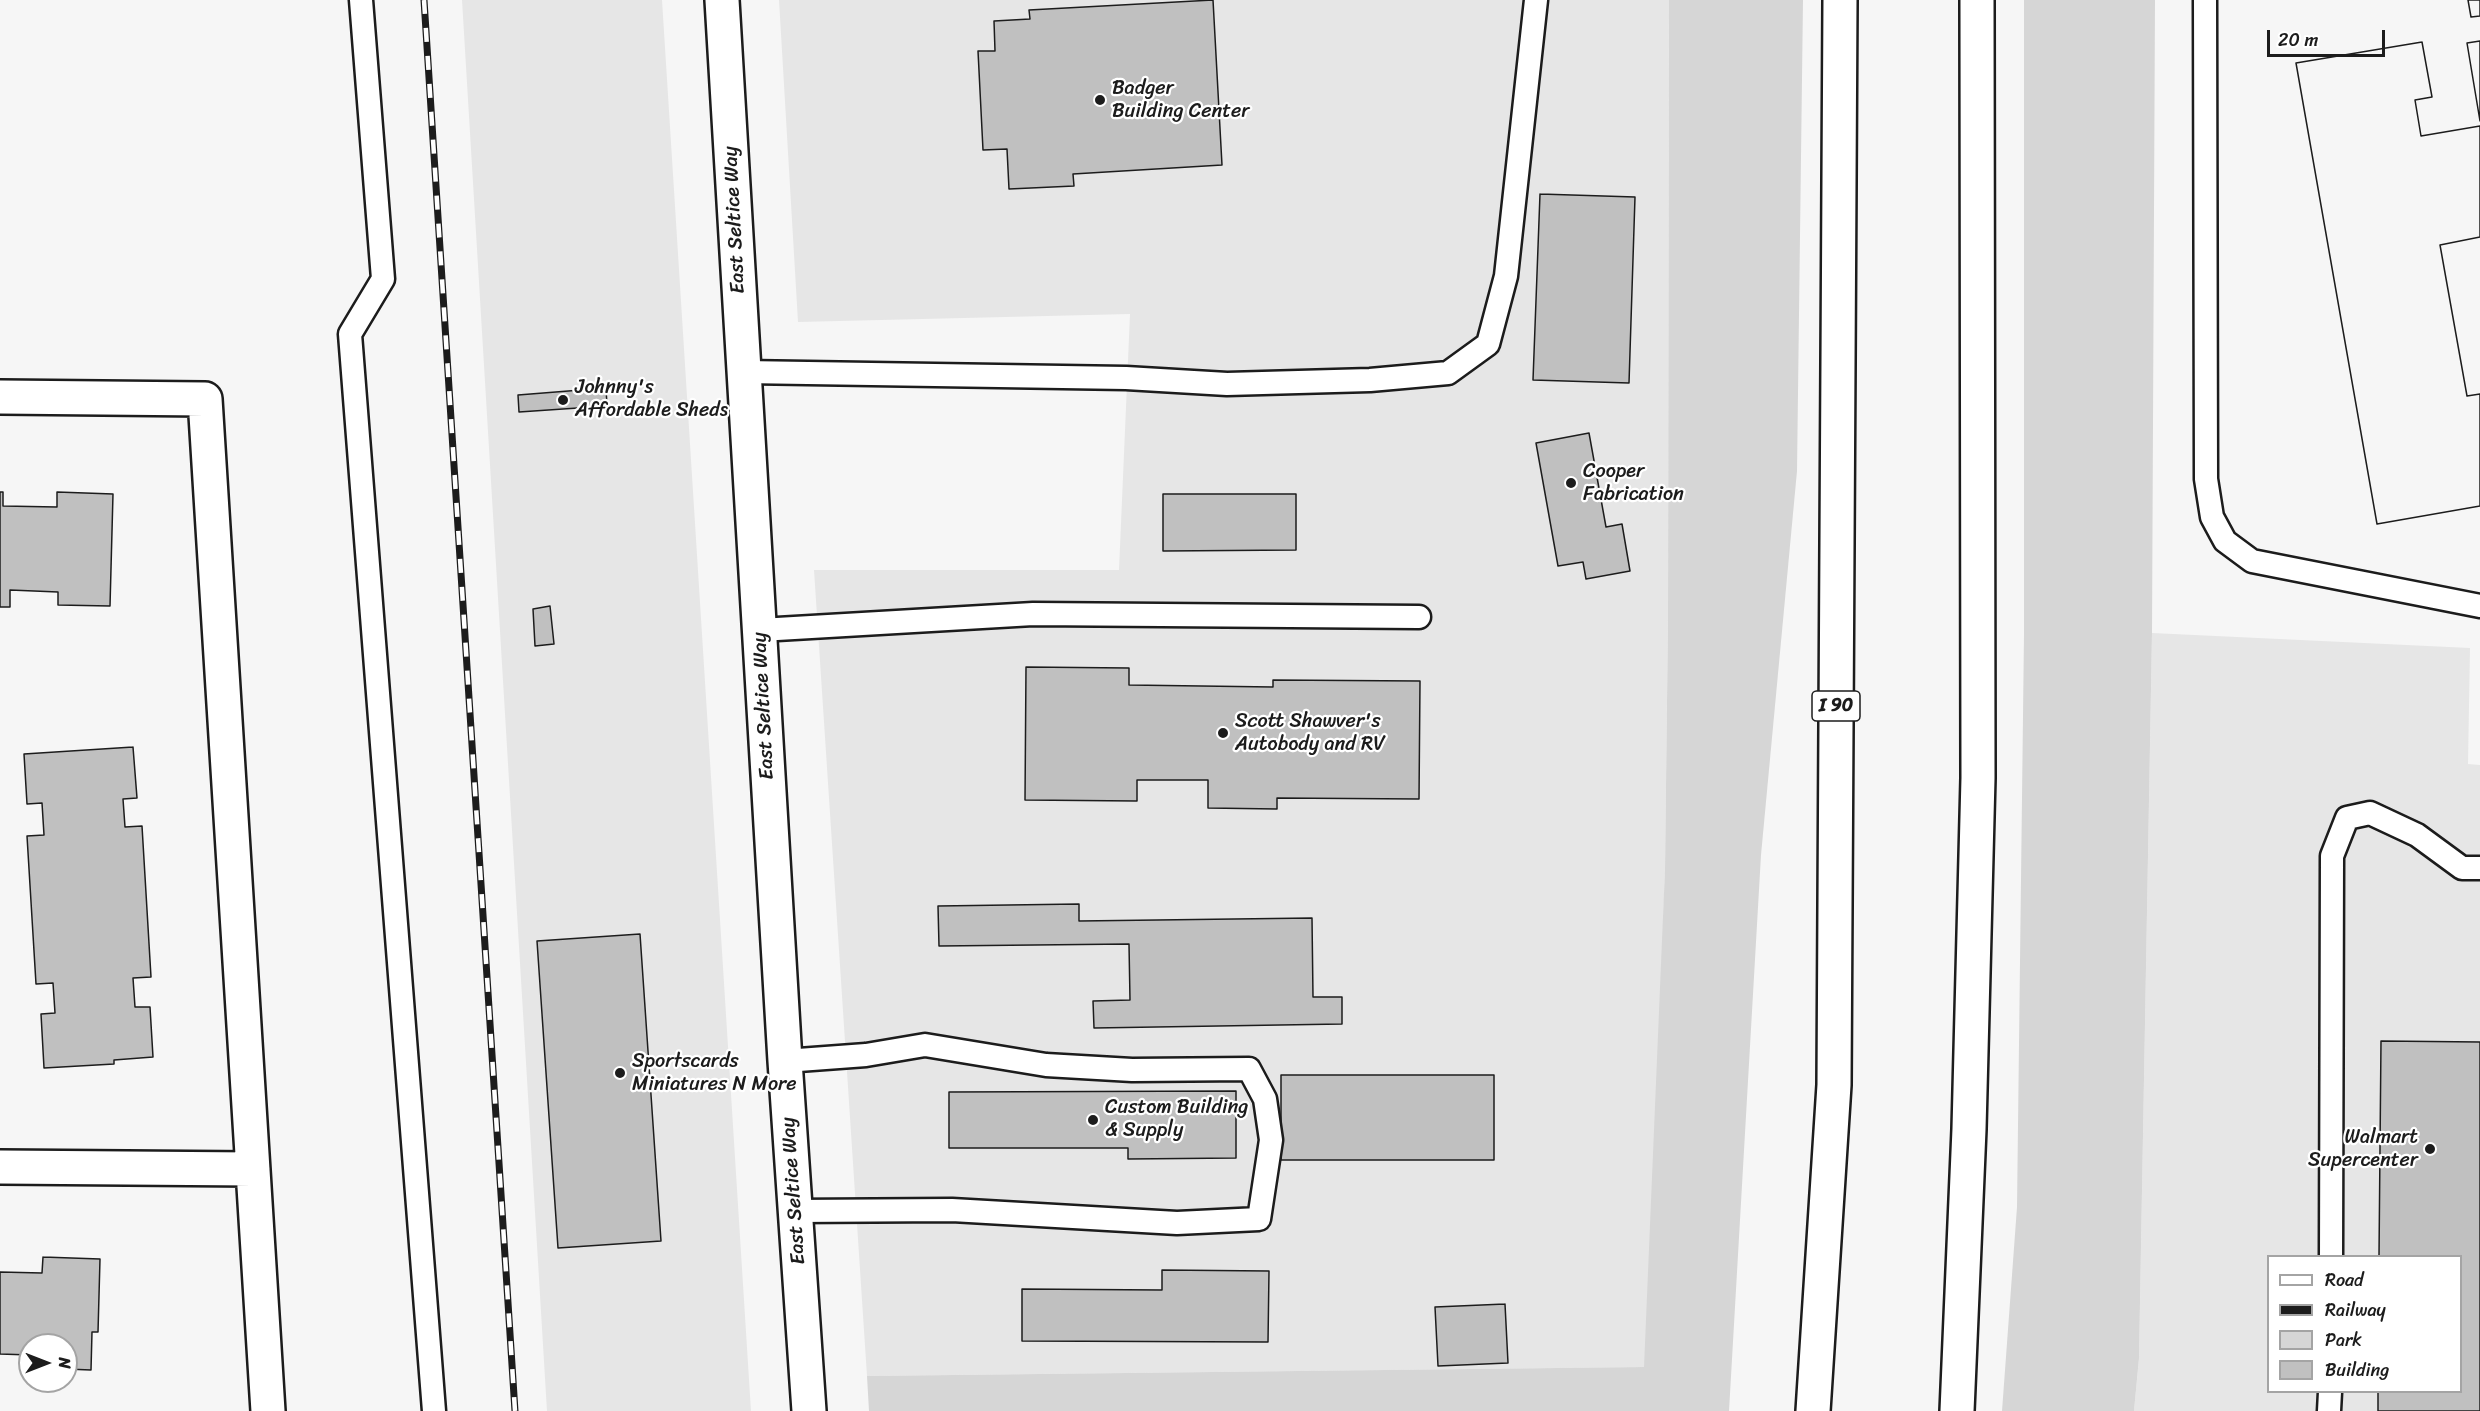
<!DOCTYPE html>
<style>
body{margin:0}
#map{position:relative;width:2480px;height:1411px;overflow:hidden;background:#f6f6f6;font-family:Sriracha,sans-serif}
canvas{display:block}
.legend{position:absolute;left:2267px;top:1255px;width:195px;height:138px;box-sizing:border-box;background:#fff;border:2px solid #a4a4a4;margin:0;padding:8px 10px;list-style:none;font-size:18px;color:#1c1c1c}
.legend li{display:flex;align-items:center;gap:12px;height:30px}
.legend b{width:30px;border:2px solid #a4a4a4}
.north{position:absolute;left:18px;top:1333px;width:60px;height:60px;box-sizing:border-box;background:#fff;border:2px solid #a4a4a4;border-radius:50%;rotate:90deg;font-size:16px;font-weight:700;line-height:24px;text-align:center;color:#1c1c1c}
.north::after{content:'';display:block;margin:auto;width:21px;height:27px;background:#1c1c1c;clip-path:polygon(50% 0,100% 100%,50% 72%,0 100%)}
.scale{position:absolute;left:2267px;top:30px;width:118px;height:27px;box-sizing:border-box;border:3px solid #1c1c1c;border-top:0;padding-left:8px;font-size:18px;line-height:21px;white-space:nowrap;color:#1c1c1c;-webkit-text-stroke:4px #fff;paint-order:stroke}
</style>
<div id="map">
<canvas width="2480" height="1411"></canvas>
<ul class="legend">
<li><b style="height:8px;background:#fff"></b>Road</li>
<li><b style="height:8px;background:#1c1c1c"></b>Railway</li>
<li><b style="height:16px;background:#d6d6d6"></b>Park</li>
<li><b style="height:16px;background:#c0c0c0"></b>Building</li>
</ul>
<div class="north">N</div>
<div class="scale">20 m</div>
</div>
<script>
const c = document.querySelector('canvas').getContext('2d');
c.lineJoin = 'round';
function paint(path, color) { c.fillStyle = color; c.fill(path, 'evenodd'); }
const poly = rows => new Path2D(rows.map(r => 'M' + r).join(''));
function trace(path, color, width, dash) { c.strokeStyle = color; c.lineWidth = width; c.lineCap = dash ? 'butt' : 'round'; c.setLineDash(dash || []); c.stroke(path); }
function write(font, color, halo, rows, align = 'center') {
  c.font = font + ' Sriracha,sans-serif'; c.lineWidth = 4.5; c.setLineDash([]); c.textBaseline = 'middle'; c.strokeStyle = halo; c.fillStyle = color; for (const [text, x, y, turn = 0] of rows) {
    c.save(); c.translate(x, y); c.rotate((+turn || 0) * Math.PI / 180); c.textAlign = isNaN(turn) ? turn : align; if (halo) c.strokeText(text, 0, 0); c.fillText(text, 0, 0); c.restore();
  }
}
paint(poly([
 [462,0,662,0,751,1411,547,1411],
 [779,0,1669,0,1668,618,1665,869,1649,1367,867,1376,814,570,1119,570,1130,314,798,322],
 [2152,633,2470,648,2468,764,2480,765,2480,1411,2134,1411,2139,1358],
 [2268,1256,2460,1256,2460,1392,2268,1392]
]), '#e6e6e6');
paint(poly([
 [1669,0,1803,0,1797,471,1761,855,1729,1411,869,1411,867,1376,1644,1367,1665,869,1668,618],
 [2024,0,2155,0,2152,633,2139,1358,2134,1411,2002,1411,2017,1207,2024,634]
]), '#d6d6d6');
const building = poly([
 [1213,0,1222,165,1073,174,1074,186,1009,189,1007,149,983,150,978,51,995,51,994,21,1030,19,1029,10,1213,0],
 [2468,0,2480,0,2480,16,2471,17,2468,0],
 [2468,0,2480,0,2480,16,2471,17,2468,0],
 [2480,41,2480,121,2467,43,2480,41],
 [2480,41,2480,121,2467,43,2480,41],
 [2422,42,2432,97,2415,100,2421,136,2480,126,2480,237,2440,245,2467,396,2480,394,2480,506,2377,524,2296,63,2422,42],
 [2422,42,2432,97,2415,100,2421,136,2480,126,2480,237,2440,245,2467,396,2480,394,2480,506,2377,524,2296,63,2422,42],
 [1540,194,1635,197,1629,383,1533,380,1540,194],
 [606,388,607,406,519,412,518,395,606,388],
 [1589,433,1606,527,1622,524,1630,571,1586,579,1583,562,1558,566,1536,443,1589,433],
 [0,492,3,492,3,506,57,507,57,492,113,494,110,606,58,605,58,592,10,590,10,607,0,607,0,492],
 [1163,494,1296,494,1296,550,1163,551,1163,494],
 [550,606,554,644,535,646,533,609,550,606],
 [1026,667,1129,668,1129,685,1273,687,1273,680,1420,681,1419,799,1277,798,1277,809,1208,808,1208,780,1137,780,1137,801,1025,800,1026,667],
 [133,747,137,798,123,799,125,827,142,826,151,977,133,978,135,1007,150,1007,153,1057,114,1060,114,1064,44,1068,41,1014,55,1013,53,983,36,984,27,836,44,835,42,803,27,804,24,754,133,747],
 [1079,904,1079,921,1312,918,1313,997,1342,997,1342,1024,1094,1028,1093,1001,1130,1000,1129,944,939,946,938,906,1079,904],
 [640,934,661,1241,558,1248,537,941,640,934],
 [2381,1041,2480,1042,2480,1411,2378,1411,2378,1392,2460,1392,2460,1256,2379,1256,2381,1041],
 [1281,1075,1494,1075,1494,1160,1281,1160,1281,1075],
 [1236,1091,1236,1158,1128,1159,1128,1148,949,1148,949,1092,1236,1091],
 [43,1257,100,1259,98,1332,92,1332,91,1370,66,1369,66,1345,30,1345,30,1355,0,1354,0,1272,42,1273,43,1257],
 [1162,1270,1269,1271,1268,1342,1022,1341,1022,1289,1162,1290,1162,1270],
 [1505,1304,1508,1363,1438,1366,1435,1307,1505,1304]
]);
paint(building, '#c0c0c0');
trace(building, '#1c1c1c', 1.5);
const lane = poly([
 [361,0,383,279,350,334,434,1411],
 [2205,0,2206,479,2212,517,2225,541,2252,561,2480,606],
 [744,372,1126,378,1227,384,1370,380,1448,373,1488,344,1506,276,1536,0],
 [760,630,1033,614,1419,617],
 [785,1061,866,1055,925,1045,1046,1065,1132,1070,1249,1069,1265,1099,1271,1140,1259,1219,1177,1223,952,1210,795,1211],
 [2331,1256,2332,856,2347,818,2370,813,2417,835,2462,868,2480,868],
 [2329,1411,2330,1392]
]);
const street = poly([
 [0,397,205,399,268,1411],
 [0,1167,253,1169]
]);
const primary = poly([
 [722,0,785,1061,809,1411]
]);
const highway = poly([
 [1813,1411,1834,1085,1840,0],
 [1957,1411,1969,1129,1978,778,1977,0]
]);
trace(lane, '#1c1c1c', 27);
trace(street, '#1c1c1c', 38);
trace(primary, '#1c1c1c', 38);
trace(highway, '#1c1c1c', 38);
trace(lane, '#fff', 22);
trace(street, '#fff', 33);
trace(primary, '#fff', 33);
trace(highway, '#fff', 33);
const rail = poly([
 [424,0,515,1411]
]);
trace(rail, '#1c1c1c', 7);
trace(rail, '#fff', 4.5, [14]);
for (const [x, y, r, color] of [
 [1100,100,6,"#1c1c1c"],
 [563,400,6,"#1c1c1c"],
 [1571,483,6,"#1c1c1c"],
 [1223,733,6,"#1c1c1c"],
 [620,1073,6,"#1c1c1c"],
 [1093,1120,6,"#1c1c1c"],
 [2430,1149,6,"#1c1c1c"]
]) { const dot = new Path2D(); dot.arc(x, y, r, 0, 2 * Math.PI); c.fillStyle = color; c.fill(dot); trace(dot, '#fff', 2); }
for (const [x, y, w] of [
 [1836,706,48]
]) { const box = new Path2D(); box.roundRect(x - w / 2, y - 15, w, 30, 4.5); c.fillStyle = '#fff'; c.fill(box); trace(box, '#1c1c1c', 1.5); }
write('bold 18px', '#1c1c1c', null, [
 ["I 90",1836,706]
]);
write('20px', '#1c1c1c', '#fff', [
 ["Badger",1112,89],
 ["Building Center",1112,112],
 ["Johnny's",575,388],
 ["Affordable Sheds",575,411],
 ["Cooper",1583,472],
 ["Fabrication",1583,495],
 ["Scott Shawver's",1235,722],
 ["Autobody and RV",1235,745],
 ["Sportscards",632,1062],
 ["Miniatures N More",632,1085],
 ["Custom Building",1105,1108],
 ["& Supply",1105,1131],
 ["Walmart",2418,1138,"right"],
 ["Supercenter",2418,1161,"right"]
], 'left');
write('20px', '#1c1c1c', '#fff', [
 ["East Seltice Way",735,220,-93],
 ["East Seltice Way",764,706,-93],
 ["East Seltice Way",794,1191,-94]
]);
</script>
